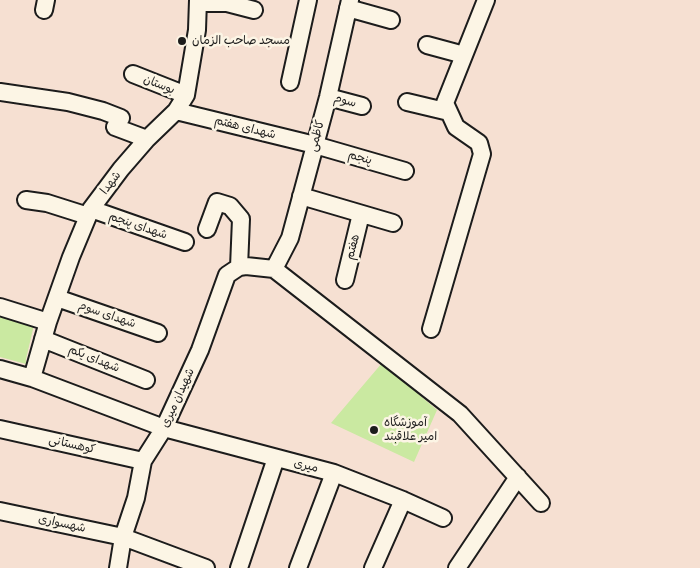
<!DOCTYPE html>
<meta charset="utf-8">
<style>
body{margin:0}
canvas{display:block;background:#f6e0d2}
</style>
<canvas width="700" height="568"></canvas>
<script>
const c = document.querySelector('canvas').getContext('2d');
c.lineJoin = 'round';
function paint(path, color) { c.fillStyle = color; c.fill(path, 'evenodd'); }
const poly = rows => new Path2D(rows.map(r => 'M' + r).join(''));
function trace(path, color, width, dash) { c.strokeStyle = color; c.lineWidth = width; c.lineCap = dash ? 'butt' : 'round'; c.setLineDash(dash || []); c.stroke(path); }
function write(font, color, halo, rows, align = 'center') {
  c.font = font + ' Pangolin,"Playpen Sans Arabic",sans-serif'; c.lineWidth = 5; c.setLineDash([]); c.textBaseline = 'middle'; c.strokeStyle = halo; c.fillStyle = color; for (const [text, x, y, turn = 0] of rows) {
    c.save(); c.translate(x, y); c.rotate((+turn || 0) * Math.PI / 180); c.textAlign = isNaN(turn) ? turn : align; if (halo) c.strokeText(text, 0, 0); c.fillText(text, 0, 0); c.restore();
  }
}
paint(poly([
 [0,317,34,325,26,359,26,364,0,357],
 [382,363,437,410,414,462,331,423]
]), '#cae9a1');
const minor = poly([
 [198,3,227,3,254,10],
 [348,8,391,20],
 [44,10,46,0],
 [427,45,464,55],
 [133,74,186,95],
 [290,82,308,0],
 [0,92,68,102,103,111,121,118,115,127,147,139],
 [328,97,362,106],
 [407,102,449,112],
 [176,111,315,145,405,171],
 [301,196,393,223],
 [26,200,47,203,88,216],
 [91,209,185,242],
 [207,229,217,202,230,206,241,219,239,267],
 [274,269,460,414,541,503],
 [274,269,290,238,328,97,350,0],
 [345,280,361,214],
 [57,298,158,333],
 [0,307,48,322],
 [431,329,482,154,479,143,456,127,445,103,486,0],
 [43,339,146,380],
 [0,369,32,378,164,428,334,473,403,500,443,518],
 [32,378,48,322,71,257,91,209,121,169,147,139,176,111,186,95,197,30,198,0],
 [0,429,143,461],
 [0,511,123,537,206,568],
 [118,568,123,537,136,498,143,461,164,428,200,350,227,275,239,267,246,266,274,269],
 [239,568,276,458],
 [298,568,334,473],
 [373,568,403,500],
 [457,568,518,477]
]);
trace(minor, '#1c1c1c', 20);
trace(minor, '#fcf5e5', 16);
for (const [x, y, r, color] of [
 [182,41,5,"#1c1c1c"],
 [374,430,5,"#1c1c1c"]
]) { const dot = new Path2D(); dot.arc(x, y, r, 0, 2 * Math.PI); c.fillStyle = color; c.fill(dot); trace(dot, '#fcf5e5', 2); }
write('12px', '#1c1c1c', '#fcf5e5', [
 ["مسجد صاحب الزمان",192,41],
 ["آموزشگاه",384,423],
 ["امیر علاقبند",384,437]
], 'left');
write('12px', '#1c1c1c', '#fcf5e5', [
 ["بوستان",159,85,22],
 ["سوم",345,101,15],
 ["شهدای هفتم",245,128,14],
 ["کاظمی",317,136,-75],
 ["پنجم",360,158,16],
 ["شهدا",111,183,-53],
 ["شهدای پنجم",138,226,19],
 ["هفتم",353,247,-76],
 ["شهدای سوم",107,315,19],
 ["شهدای یکم",94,359,22],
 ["شهیدان میری",178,398,-65],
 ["کوهستانی",72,445,13],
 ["میری",306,466,14],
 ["شهسواری",62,524,12]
]);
</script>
